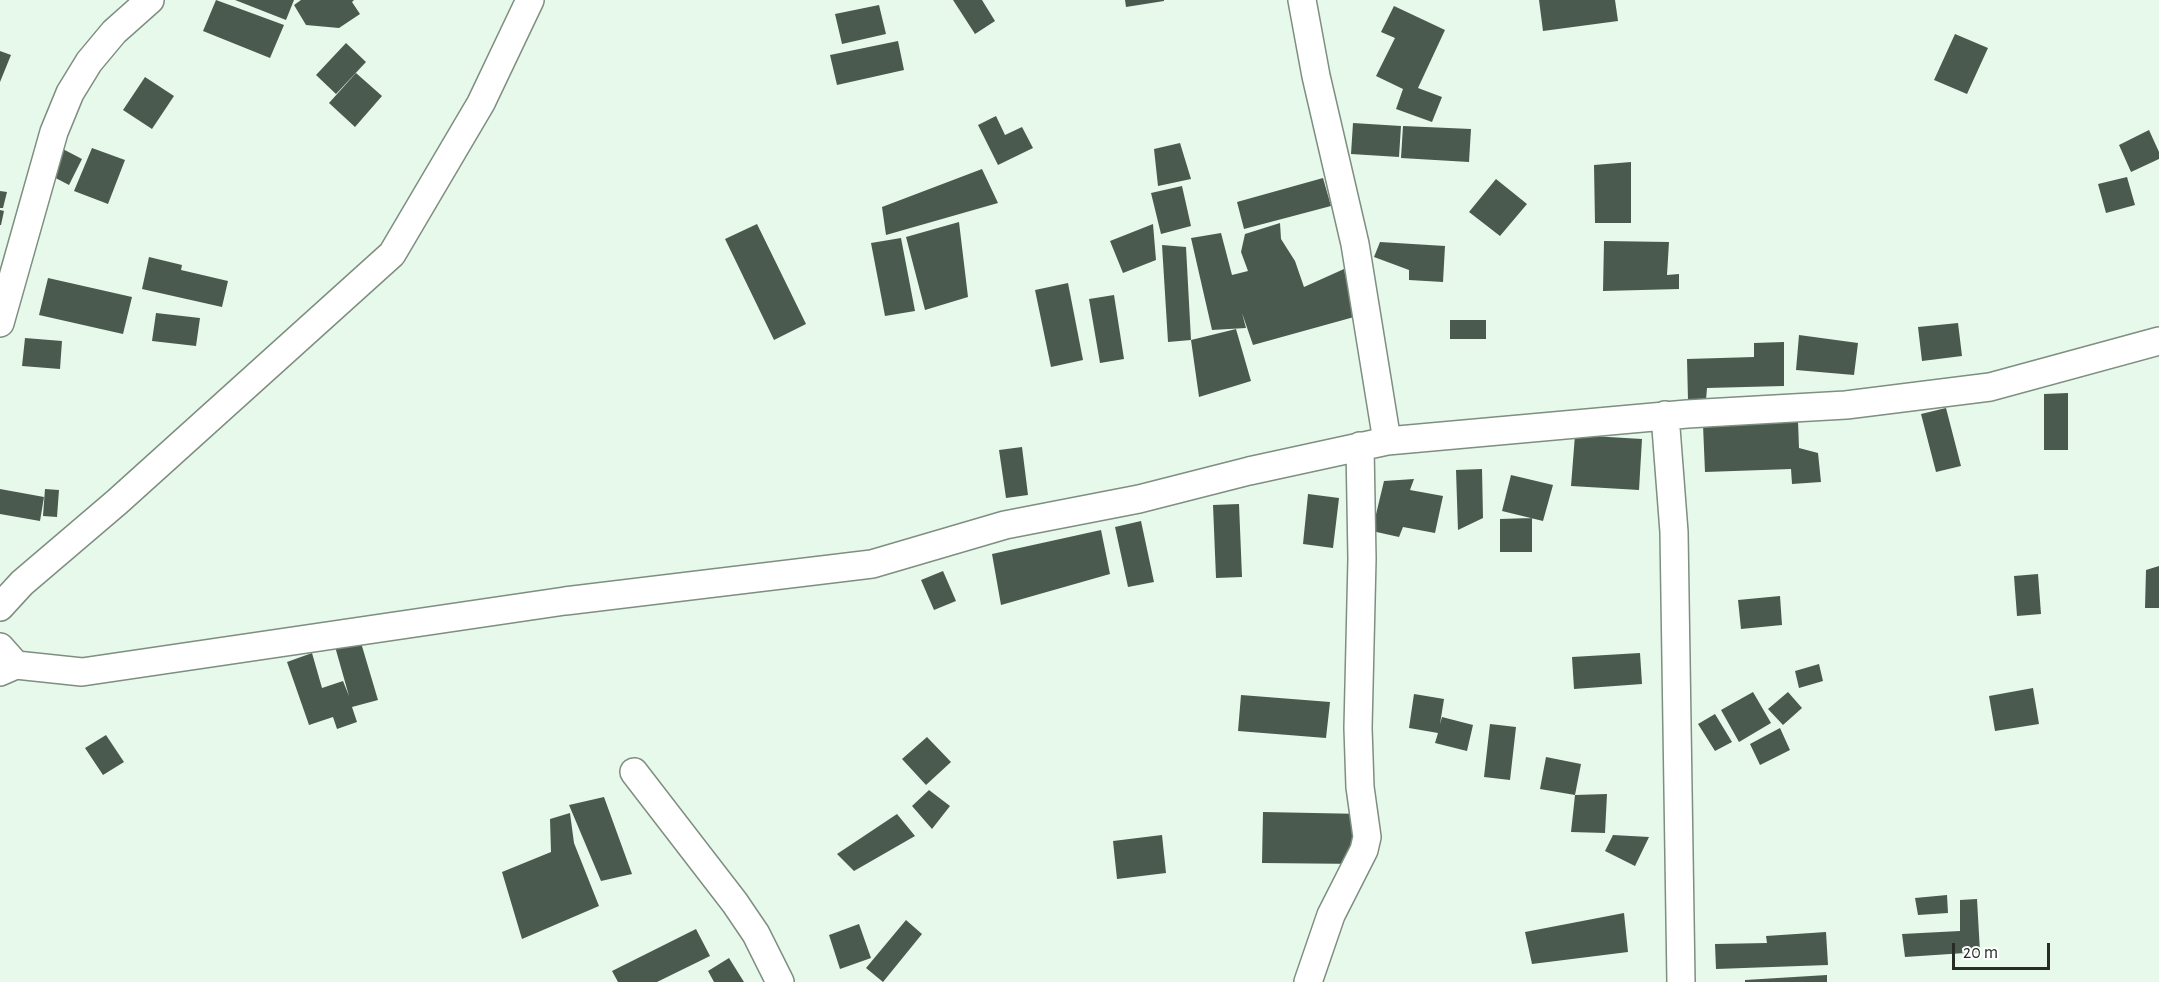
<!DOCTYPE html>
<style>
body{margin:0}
#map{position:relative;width:2159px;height:982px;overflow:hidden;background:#e7f9eb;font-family:"Alegreya Sans",sans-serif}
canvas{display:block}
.scale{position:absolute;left:1952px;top:943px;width:98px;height:27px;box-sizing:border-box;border:3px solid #262d27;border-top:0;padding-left:8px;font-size:18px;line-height:21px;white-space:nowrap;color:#262d27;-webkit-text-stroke:4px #fff;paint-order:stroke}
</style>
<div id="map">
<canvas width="2159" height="982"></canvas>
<div class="scale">20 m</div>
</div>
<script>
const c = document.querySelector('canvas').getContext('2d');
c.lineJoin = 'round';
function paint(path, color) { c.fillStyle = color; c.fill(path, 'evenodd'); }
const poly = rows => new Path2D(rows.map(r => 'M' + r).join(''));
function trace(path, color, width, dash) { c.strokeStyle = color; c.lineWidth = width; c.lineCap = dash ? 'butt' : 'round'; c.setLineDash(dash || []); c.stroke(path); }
paint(poly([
 [216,0,284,25,270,58,203,31],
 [235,0,294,0,286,20],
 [301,0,354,0,352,2,360,14,339,28,306,25,294,5],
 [953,0,982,0,995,21,975,34],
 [1125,0,1164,0,1164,1,1126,7],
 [1539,0,1615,0,1618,21,1543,31],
 [879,5,886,34,842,44,835,14],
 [1394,6,1445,30,1418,88,1442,97,1432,122,1396,109,1403,89,1376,76,1395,38,1381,32],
 [1955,34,1988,48,1967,94,1934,80],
 [898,41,904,70,837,85,830,55],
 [346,43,366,62,336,94,316,75],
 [0,51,11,55,0,82],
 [356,73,382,96,355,127,329,103],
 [145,77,174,96,152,129,123,110],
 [996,116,1005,135,1022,127,1033,148,998,165,978,125],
 [1353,123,1401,126,1399,157,1351,154],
 [1403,126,1471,129,1469,162,1401,158],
 [2149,130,2159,152,2159,159,2131,172,2119,145],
 [1180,143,1191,179,1158,186,1154,149],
 [59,147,82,159,69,185,46,173],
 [92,148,125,160,108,204,74,191],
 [1631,162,1631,223,1595,223,1594,165],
 [982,169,998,203,886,235,882,207],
 [2127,177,2135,205,2106,213,2098,184],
 [1323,178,1331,206,1244,229,1237,202],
 [1496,179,1527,204,1500,236,1469,212],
 [1182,186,1191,226,1161,234,1151,193],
 [0,191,7,192,3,208,0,208],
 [0,210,4,211,1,225,0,225],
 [959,222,968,297,925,310,906,237],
 [1280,223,1281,239,1295,261,1304,287,1344,269,1354,317,1253,345,1242,313,1246,328,1212,330,1191,238,1221,233,1232,275,1248,271,1241,252,1245,234],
 [757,224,806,324,774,340,725,239],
 [1153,224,1156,260,1123,273,1110,241],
 [901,238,915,311,885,316,871,243],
 [1604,241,1669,242,1667,275,1679,274,1679,289,1603,291],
 [1380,242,1445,246,1443,282,1409,280,1409,270,1374,257],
 [1162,245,1186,247,1191,340,1168,342],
 [149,257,182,265,181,270,228,281,222,307,142,289],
 [48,278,132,297,123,334,39,315],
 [1068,283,1083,360,1051,367,1035,290],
 [1114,295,1124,359,1100,363,1089,299],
 [156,313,200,318,196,346,152,341],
 [1450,320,1486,320,1486,339,1450,339],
 [1958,323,1962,356,1922,361,1918,327],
 [1236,329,1251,381,1199,397,1191,340],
 [1799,335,1858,343,1854,375,1796,370],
 [25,338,62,341,60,369,22,366],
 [1784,342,1784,386,1707,388,1706,400,1688,400,1687,359,1754,357,1754,343],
 [2068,393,2068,450,2044,450,2044,394],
 [1946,408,1961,466,1936,472,1921,414],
 [1798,421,1799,448,1818,453,1821,482,1792,484,1791,469,1705,472,1703,425],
 [1575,435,1642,439,1639,490,1571,486],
 [1022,447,1028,495,1006,498,999,450],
 [1482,469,1483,518,1458,530,1456,470],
 [1511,475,1553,485,1543,521,1502,511],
 [1414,479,1410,490,1443,496,1435,533,1403,527,1399,537,1372,531,1384,481],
 [0,489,44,497,40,521,0,514],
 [45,489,59,490,57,517,43,516],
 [1308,494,1339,498,1333,548,1303,544],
 [1239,504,1242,577,1216,578,1213,505],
 [1532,518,1532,552,1500,552,1500,519],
 [1141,521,1154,582,1128,587,1115,527],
 [1101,530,1110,574,1001,605,992,554],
 [2159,566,2159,608,2145,608,2146,570],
 [943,571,956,601,934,610,921,580],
 [2038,574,2041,614,2017,616,2014,576],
 [1780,596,1782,625,1741,629,1738,600],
 [359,636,378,700,352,707,357,722,337,729,333,717,309,725,287,662,312,653,322,688,343,681,349,696,334,643],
 [1640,653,1642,684,1574,689,1572,657],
 [1819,664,1823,681,1799,688,1795,671],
 [2033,688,2039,724,1995,731,1989,696],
 [1753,692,1771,723,1739,742,1721,710],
 [1788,692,1802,708,1783,725,1768,709],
 [1414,694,1444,699,1440,724,1442,717,1473,725,1467,751,1435,743,1438,733,1409,728],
 [1241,695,1330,702,1326,738,1238,731],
 [1715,714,1732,742,1715,751,1698,724],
 [1490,724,1516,727,1510,780,1484,777],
 [1780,728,1790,750,1760,765,1750,744],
 [106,735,124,762,103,775,85,748],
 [927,737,951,762,926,785,902,759],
 [1546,757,1581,764,1575,795,1540,789],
 [929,790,950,806,932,829,912,806],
 [1607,794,1605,833,1571,832,1575,795],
 [604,797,632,874,601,881,569,805],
 [1263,812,1364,814,1363,864,1262,863],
 [570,813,574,843,599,906,522,939,502,872,551,852,550,819],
 [897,814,915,836,854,871,837,854],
 [1162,835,1166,873,1117,879,1113,841],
 [1613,835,1649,837,1635,866,1605,851],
 [1947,895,1948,913,1918,915,1915,898],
 [1977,899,1980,952,1905,957,1902,934,1960,931,1960,900],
 [1624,913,1628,952,1532,964,1525,932],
 [906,920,922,934,883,982,866,968],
 [859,924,871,958,840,969,829,935],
 [696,929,710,956,657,982,618,982,612,971],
 [1826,932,1828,965,1716,969,1715,944,1767,943,1766,936],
 [729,958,744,982,714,982,708,971],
 [1827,975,1827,982,1745,982,1745,980]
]), '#4b5a4e');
const street = poly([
 [1302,0,1316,76,1355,244,1387,441],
 [0,323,54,132,70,93,89,62,114,32,150,0],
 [1665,415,1674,532,1681,982],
 [0,607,22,583,117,502,392,254,481,103,530,0],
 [0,647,16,665],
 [0,672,16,665,82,672,565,601,872,564,1005,525,1139,499,1249,471,1387,441,1687,414,1846,405,1990,387,2159,341],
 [634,772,735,903,756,934,780,982],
 [1308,982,1331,915,1364,850,1367,837,1360,787,1358,728,1362,559,1360,446]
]);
trace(street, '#7e8e81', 30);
trace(street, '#fff', 27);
</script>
